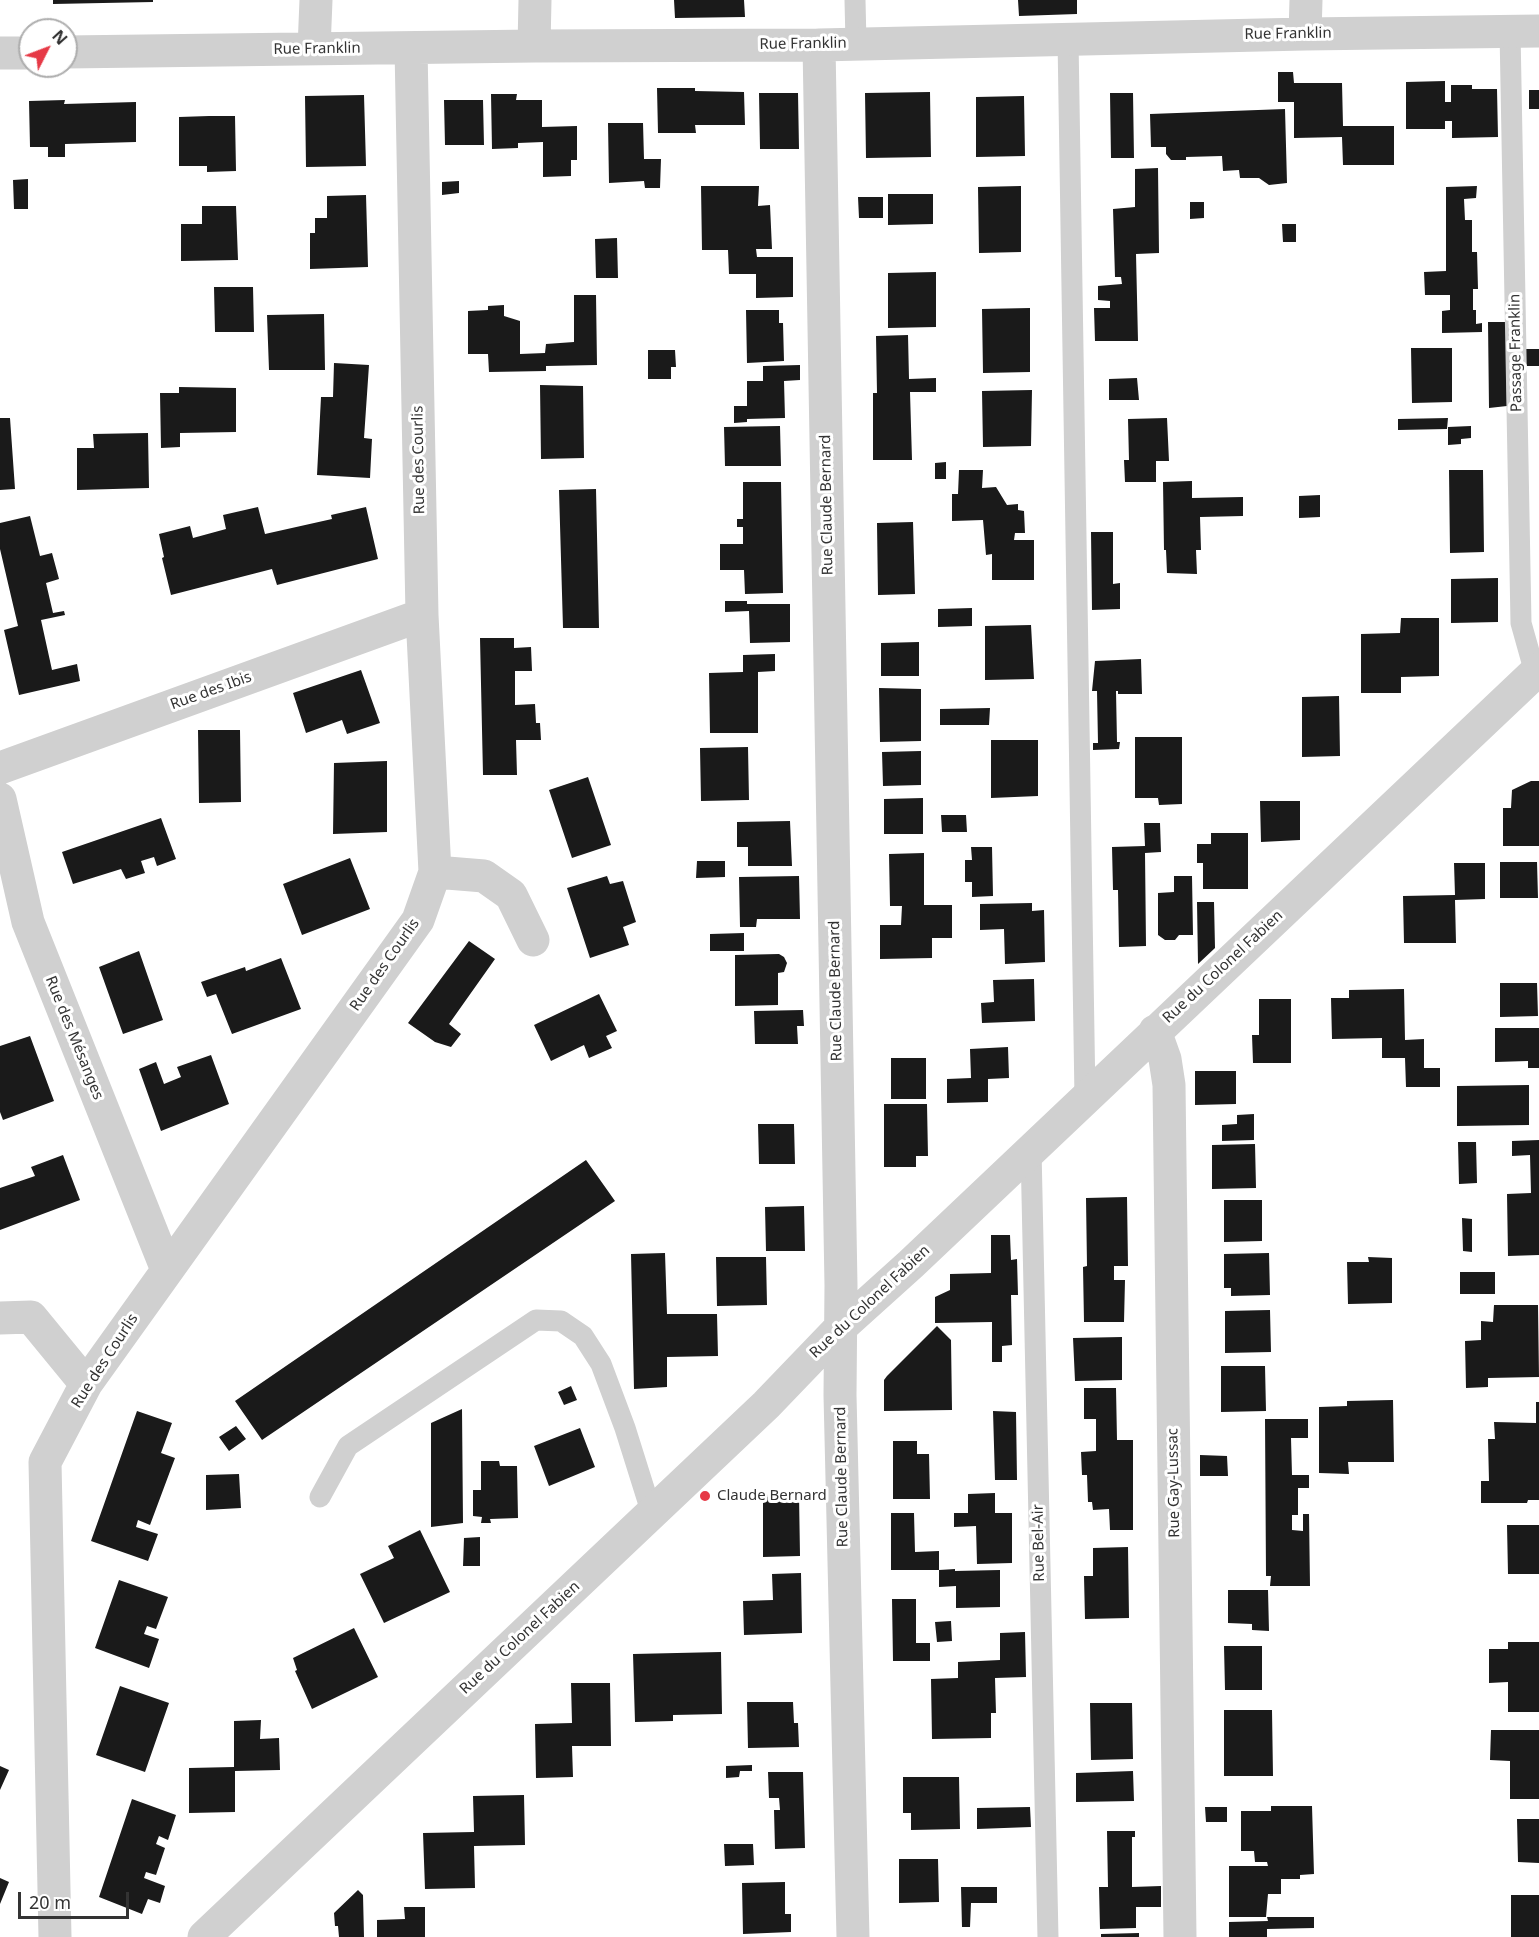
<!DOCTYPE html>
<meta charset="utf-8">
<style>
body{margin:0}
#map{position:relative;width:1539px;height:1937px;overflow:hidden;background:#fff;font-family:"Noto Sans",sans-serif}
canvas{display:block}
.north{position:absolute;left:18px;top:18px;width:60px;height:60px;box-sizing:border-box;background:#fff;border:2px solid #adadad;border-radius:50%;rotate:48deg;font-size:16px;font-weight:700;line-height:24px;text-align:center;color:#333}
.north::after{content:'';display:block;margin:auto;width:21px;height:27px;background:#e63946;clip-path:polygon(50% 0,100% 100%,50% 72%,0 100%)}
.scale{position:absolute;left:18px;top:1892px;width:111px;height:27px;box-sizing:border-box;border:3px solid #333;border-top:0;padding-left:8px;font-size:18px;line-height:21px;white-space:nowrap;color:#333;-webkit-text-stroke:4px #fff;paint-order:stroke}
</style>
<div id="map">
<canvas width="1539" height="1937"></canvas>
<div class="north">N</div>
<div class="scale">20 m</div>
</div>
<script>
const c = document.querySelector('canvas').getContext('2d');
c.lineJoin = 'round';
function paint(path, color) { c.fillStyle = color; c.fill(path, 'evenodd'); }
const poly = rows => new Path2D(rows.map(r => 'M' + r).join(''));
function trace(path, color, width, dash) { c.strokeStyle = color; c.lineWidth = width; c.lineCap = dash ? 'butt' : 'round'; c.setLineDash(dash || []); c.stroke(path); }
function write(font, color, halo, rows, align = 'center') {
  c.font = font + ' "Noto Sans",sans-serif'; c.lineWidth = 6; c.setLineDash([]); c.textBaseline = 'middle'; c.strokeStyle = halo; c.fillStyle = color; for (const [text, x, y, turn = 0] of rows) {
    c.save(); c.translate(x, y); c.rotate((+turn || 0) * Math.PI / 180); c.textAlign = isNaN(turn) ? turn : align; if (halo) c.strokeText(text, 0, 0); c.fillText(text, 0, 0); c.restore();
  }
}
paint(poly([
 [53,0,153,0,153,2,53,4],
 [674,0,744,0,745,17,675,18],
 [1018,0,1077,0,1077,14,1019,16],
 [1278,72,1293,72,1294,83,1342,83,1343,126,1394,126,1394,165,1343,165,1342,137,1294,138,1294,102,1278,102],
 [1445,81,1445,102,1451,102,1451,85,1472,85,1472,89,1497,89,1498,137,1452,138,1452,121,1445,121,1445,129,1406,129,1406,82],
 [657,88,695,88,695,91,744,92,745,125,695,125,696,133,658,133],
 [1529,90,1539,90,1539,109,1529,109],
 [930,92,931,157,866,158,865,93],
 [759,93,798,93,799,149,760,149],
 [1110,93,1133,93,1134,158,1111,158],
 [491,94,517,94,516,100,542,100,542,127,577,126,577,160,571,160,571,176,543,177,543,142,518,143,518,148,492,149],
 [364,95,366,166,306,167,305,96],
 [1024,96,1025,156,976,157,976,97],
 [65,100,64,104,136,102,136,142,65,144,65,157,48,157,48,147,30,147,29,101],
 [444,100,483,100,484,145,445,145],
 [1285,109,1287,183,1269,185,1259,178,1240,178,1239,170,1223,171,1222,156,1186,157,1186,160,1171,160,1166,154,1166,147,1151,147,1150,114],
 [209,116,235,116,236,171,207,172,207,166,179,166,179,117],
 [608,123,643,123,644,159,661,159,660,188,645,188,644,181,609,183],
 [1158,168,1159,253,1136,254,1138,341,1095,341,1094,308,1110,308,1110,301,1098,300,1098,286,1122,284,1121,277,1115,277,1113,209,1135,207,1135,169],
 [28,179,28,209,14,209,13,180],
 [459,181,459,193,442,195,442,182],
 [701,186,759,186,758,206,770,205,772,249,756,249,757,257,793,257,793,297,756,298,756,274,729,274,728,250,702,250],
 [1021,186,1021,252,979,253,978,187],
 [1477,186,1476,198,1464,199,1465,220,1472,220,1472,252,1477,252,1478,289,1473,289,1473,310,1476,310,1476,324,1482,323,1482,332,1442,333,1442,311,1450,310,1450,295,1425,295,1424,272,1446,271,1446,187],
 [888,194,933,194,933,224,888,225],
 [366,195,368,267,310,269,310,233,315,233,315,218,327,218,327,196],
 [858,197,883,197,883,218,859,218],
 [1190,202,1204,202,1204,218,1190,219],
 [202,206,236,206,238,260,181,261,181,224,202,224],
 [1282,224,1296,224,1296,242,1283,242],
 [617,238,618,278,596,278,595,239],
 [936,272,936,327,888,328,888,273],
 [214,287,253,287,254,332,215,332],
 [574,295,596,295,597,365,546,366,546,371,489,372,488,354,468,354,468,311,488,310,488,306,504,305,504,316,520,321,520,354,545,353,546,344,574,342],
 [1030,308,1030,372,983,373,982,309],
 [746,310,779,310,779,323,783,323,784,361,747,363],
 [324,314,325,370,269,370,267,315],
 [1488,322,1506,322,1507,406,1489,408],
 [908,335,909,379,936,378,936,392,910,392,912,460,873,460,873,393,877,393,876,336],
 [1411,348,1452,348,1452,402,1412,403],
 [1523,349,1539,349,1539,366,1524,366],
 [648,350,675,350,676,367,671,367,671,379,648,379],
 [334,363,369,365,364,438,372,439,370,478,317,475,321,397,333,397],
 [800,365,800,380,784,381,785,418,747,419,747,422,734,423,734,406,747,406,747,381,763,381,763,366],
 [1137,378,1139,400,1109,400,1109,379],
 [540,385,583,386,584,458,541,459],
 [179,387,236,388,236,432,180,433,180,447,161,448,160,393,179,393],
 [1032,390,1031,446,983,447,982,391],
 [0,418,10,418,15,489,0,490],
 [1167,418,1169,461,1156,461,1156,482,1125,482,1124,460,1129,460,1128,419],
 [1448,418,1447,429,1398,430,1398,419],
 [780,426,781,466,725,466,724,427],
 [1471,426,1471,438,1461,439,1461,444,1448,445,1448,427],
 [148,433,149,488,77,490,77,448,94,448,93,434],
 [946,462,946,479,935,479,935,463],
 [959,470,983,470,982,488,996,487,1007,505,1018,504,1018,510,1024,511,1025,533,1015,533,1014,540,1034,540,1034,580,992,580,992,554,986,555,983,520,952,521,952,494,958,494],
 [1449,470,1483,470,1484,552,1450,553],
 [1192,481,1192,498,1243,497,1243,516,1200,517,1201,550,1196,550,1197,574,1167,573,1166,550,1164,550,1163,482],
 [743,482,781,482,783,593,745,594,744,570,720,570,720,544,743,544,743,527,737,527,737,519,743,519],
 [596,489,599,628,563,628,559,490],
 [1320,495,1320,517,1299,518,1299,496],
 [258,507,265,534,332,519,331,515,366,507,378,559,277,585,272,569,171,595,162,558,164,557,159,534,190,526,193,538,226,529,223,515],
 [30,516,40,556,52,553,59,579,46,583,53,613,64,611,65,615,41,620,52,670,77,664,80,681,19,695,4,630,18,626,0,549,0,523],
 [913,522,915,594,878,595,877,523],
 [1091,532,1113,532,1113,584,1120,583,1120,609,1092,610],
 [1498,578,1498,622,1451,623,1451,579],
 [725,601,747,601,747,604,790,604,790,642,750,643,749,611,725,612],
 [972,608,972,626,938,627,938,609],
 [1401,618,1439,618,1439,676,1401,677,1401,693,1361,693,1361,634,1400,633],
 [1031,625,1034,679,985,680,985,626],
 [480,638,514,638,514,648,531,647,532,671,515,671,515,705,535,704,536,723,540,723,541,740,516,740,517,775,483,775],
 [919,642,919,676,881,676,881,643],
 [775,654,775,671,758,672,758,733,710,733,709,673,743,672,743,655],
 [1141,659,1142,694,1118,694,1118,691,1116,691,1117,742,1120,742,1119,749,1093,750,1093,743,1098,743,1097,691,1092,691,1095,661],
 [361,670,380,723,347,734,342,720,306,733,293,693],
 [879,688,921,689,921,741,880,742],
 [1339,696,1340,756,1302,757,1302,697],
 [990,708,989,725,940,725,940,709],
 [198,730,240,730,241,802,199,803],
 [1135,737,1182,737,1182,804,1159,805,1158,798,1135,798],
 [991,740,1038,740,1038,796,991,798],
 [748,747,749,800,701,801,700,748],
 [921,751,921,785,883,786,882,752],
 [387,761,387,832,333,834,334,763],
 [588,777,611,845,572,858,549,790],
 [1531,781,1539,781,1539,846,1503,846,1503,808,1511,808,1512,790],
 [923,798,923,834,884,834,884,799],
 [1260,801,1300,801,1300,840,1261,842],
 [941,815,966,815,967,832,942,832],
 [161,818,176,859,157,866,154,857,141,861,145,873,126,879,121,869,73,884,62,852],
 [790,821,792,866,748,866,748,847,737,847,737,822],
 [1144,823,1160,823,1161,852,1145,853,1146,946,1119,947,1118,890,1113,890,1112,847,1145,846],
 [1211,833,1248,833,1248,889,1203,889,1203,863,1197,863,1197,844,1211,844],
 [971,847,992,847,993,896,972,897,972,882,965,882,965,860,972,860],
 [924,853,924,905,952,905,952,938,932,938,932,958,880,959,880,925,901,925,902,906,890,906,889,854],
 [350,858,370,909,302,935,283,884],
 [697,861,725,861,725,877,696,878],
 [1500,862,1537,862,1538,898,1500,898],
 [1454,863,1485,863,1485,899,1455,900,1456,943,1404,943,1403,896,1455,895],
 [607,876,610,884,623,881,636,922,623,927,629,945,590,958,567,888],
 [799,876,800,919,757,919,756,927,740,927,739,877],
 [1174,876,1192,876,1193,935,1179,935,1175,940,1165,940,1158,935,1158,893,1174,892],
 [1197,902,1214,902,1215,948,1198,964],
 [1032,903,1032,911,1044,910,1045,962,1005,964,1004,929,980,930,980,904],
 [744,933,744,951,710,951,710,934],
 [469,941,495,959,449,1024,461,1034,451,1047,435,1042,408,1023],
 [139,951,163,1020,123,1034,99,967],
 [779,954,784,957,787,963,784,972,778,973,778,1005,735,1006,735,955],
 [281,958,301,1009,232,1034,216,994,207,997,201,982,245,967,246,971],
 [1034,979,1035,1021,982,1023,981,1003,994,1002,993,980],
 [1500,983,1537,983,1538,1016,1500,1017],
 [1404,989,1405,1040,1424,1039,1424,1068,1440,1068,1440,1087,1406,1087,1405,1058,1382,1058,1382,1038,1332,1039,1331,998,1349,998,1349,990],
 [599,994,617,1031,606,1036,612,1048,589,1058,584,1045,551,1061,534,1025],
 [1259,999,1291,999,1291,1063,1253,1063,1252,1035,1259,1035],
 [803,1010,804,1026,797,1026,798,1044,755,1044,754,1011],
 [1495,1028,1539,1028,1539,1068,1528,1068,1528,1061,1495,1062],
 [30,1036,54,1101,3,1120,0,1112,0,1046],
 [1008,1047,1009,1078,988,1079,988,1102,947,1103,947,1079,971,1078,970,1049],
 [211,1055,229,1104,161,1131,139,1069,156,1062,164,1084,181,1077,177,1067],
 [891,1058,926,1058,926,1099,891,1099],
 [1195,1071,1236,1071,1236,1104,1195,1105],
 [1529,1085,1529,1125,1457,1126,1457,1086],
 [884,1104,927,1104,928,1156,916,1156,916,1167,884,1167],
 [1254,1114,1254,1140,1222,1141,1222,1125,1237,1124,1237,1115],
 [758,1124,794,1124,795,1164,759,1164],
 [1539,1140,1539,1255,1508,1256,1507,1194,1531,1193,1530,1155,1512,1156,1512,1141],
 [1458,1142,1476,1142,1477,1183,1459,1184],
 [1255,1144,1256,1188,1212,1189,1212,1145],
 [63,1155,80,1200,0,1230,0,1188,35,1176,31,1167],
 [586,1160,615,1201,262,1440,235,1401],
 [1127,1197,1128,1266,1114,1266,1114,1280,1125,1280,1124,1322,1084,1322,1083,1267,1087,1266,1086,1198],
 [1224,1200,1262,1200,1262,1241,1224,1242],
 [804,1206,805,1251,766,1251,765,1207],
 [1462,1218,1472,1219,1472,1252,1463,1251],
 [991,1235,1010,1235,1011,1260,1017,1259,1018,1295,1011,1295,1012,1345,1002,1346,1002,1362,992,1362,992,1322,935,1323,935,1297,950,1290,950,1274,991,1273],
 [665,1253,667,1314,717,1314,718,1356,667,1357,667,1387,634,1389,631,1254],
 [1269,1253,1270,1295,1231,1296,1231,1288,1224,1288,1224,1254],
 [716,1257,766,1257,767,1305,717,1306],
 [1368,1257,1392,1258,1392,1303,1348,1304,1347,1262,1369,1262],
 [1460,1272,1495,1272,1495,1294,1460,1294],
 [1494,1305,1538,1305,1539,1377,1488,1378,1488,1387,1466,1388,1465,1341,1481,1340,1481,1321,1493,1322],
 [1270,1310,1271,1352,1225,1353,1225,1311],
 [937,1326,951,1340,952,1410,884,1411,884,1380,887,1376],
 [1122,1337,1122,1380,1075,1381,1073,1338],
 [1221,1366,1265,1366,1266,1411,1221,1412],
 [571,1386,577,1400,564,1405,558,1392],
 [1084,1388,1116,1388,1117,1440,1133,1440,1133,1530,1110,1530,1109,1509,1093,1510,1092,1502,1088,1502,1087,1475,1082,1475,1081,1452,1096,1451,1096,1419,1084,1419],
 [1393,1400,1394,1462,1348,1462,1349,1474,1319,1473,1319,1407,1347,1406,1347,1401],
 [1536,1402,1539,1402,1539,1500,1528,1500,1527,1503,1481,1503,1481,1481,1489,1481,1488,1439,1495,1439,1494,1422,1536,1423],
 [462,1409,463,1523,431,1527,431,1423],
 [137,1411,172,1423,161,1453,175,1458,150,1525,138,1520,136,1527,158,1534,148,1561,91,1541],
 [993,1411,1016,1412,1017,1480,995,1480],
 [1265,1419,1308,1419,1308,1438,1291,1438,1292,1475,1309,1475,1309,1488,1298,1488,1298,1515,1292,1515,1292,1530,1303,1531,1303,1514,1309,1514,1310,1586,1270,1586,1271,1576,1266,1576],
 [236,1426,246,1439,229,1451,219,1437],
 [580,1428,595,1467,549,1486,534,1446],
 [893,1441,917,1441,917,1454,929,1454,930,1499,893,1499],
 [1200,1455,1227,1456,1228,1476,1200,1476],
 [481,1461,499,1461,500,1466,517,1466,518,1518,490,1519,491,1523,481,1523,482,1517,473,1516,473,1490,481,1490],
 [239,1474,241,1508,206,1510,206,1475],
 [995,1493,995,1513,1012,1513,1012,1563,977,1564,976,1526,954,1527,954,1513,968,1513,968,1494],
 [799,1494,800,1556,763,1557,763,1495],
 [891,1513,914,1513,915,1552,939,1551,939,1570,891,1570],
 [1507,1525,1539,1525,1539,1574,1508,1574],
 [420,1530,450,1592,384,1623,360,1574,394,1558,388,1546],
 [480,1537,480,1566,463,1566,464,1538],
 [1128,1547,1129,1618,1085,1619,1084,1576,1093,1576,1093,1548],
 [955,1569,955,1571,1000,1570,1000,1607,956,1608,956,1586,939,1587,939,1570],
 [801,1573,802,1633,744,1635,743,1601,773,1600,772,1574],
 [119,1580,168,1597,156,1629,147,1626,144,1634,159,1639,149,1668,95,1648],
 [1228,1590,1268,1590,1269,1631,1252,1630,1252,1624,1228,1623],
 [892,1599,916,1599,916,1643,930,1643,930,1661,893,1661],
 [951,1621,952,1641,937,1642,935,1622],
 [354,1628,378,1677,312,1709,295,1671,297,1670,293,1658],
 [1025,1632,1026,1677,995,1678,996,1713,991,1713,991,1738,932,1739,931,1679,958,1678,958,1662,1000,1660,1000,1633],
 [1508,1642,1539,1642,1539,1712,1508,1712,1508,1682,1489,1683,1489,1649,1508,1649],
 [1224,1646,1262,1646,1262,1690,1225,1690],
 [721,1652,722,1714,673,1715,673,1721,635,1722,633,1654],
 [571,1683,610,1683,611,1746,572,1746,573,1777,536,1778,535,1724,572,1723],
 [120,1686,169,1703,145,1772,96,1755],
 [747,1702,793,1702,794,1723,798,1723,799,1747,748,1748],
 [1090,1703,1132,1703,1133,1759,1091,1760],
 [1224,1710,1272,1710,1273,1776,1224,1776],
 [261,1720,260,1739,279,1738,280,1770,235,1771,235,1812,189,1813,189,1768,234,1767,234,1721],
 [1491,1730,1539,1730,1539,1799,1510,1799,1510,1761,1490,1760],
 [752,1765,752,1771,740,1771,739,1777,726,1778,726,1766],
 [0,1766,9,1770,0,1790],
 [1133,1771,1134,1801,1076,1802,1076,1773],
 [768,1772,803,1772,805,1848,775,1849,774,1810,780,1810,779,1798,769,1798],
 [903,1777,959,1777,960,1829,911,1830,911,1813,903,1813],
 [524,1795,525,1845,474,1846,475,1888,425,1889,423,1833,474,1832,473,1796],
 [132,1799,176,1815,168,1840,159,1836,156,1844,165,1848,156,1875,146,1872,144,1878,165,1886,160,1903,148,1899,142,1914,99,1897],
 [1271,1806,1312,1806,1314,1874,1300,1875,1300,1879,1281,1879,1281,1894,1268,1894,1266,1917,1229,1917,1229,1866,1268,1866,1267,1862,1255,1862,1254,1851,1241,1851,1241,1811,1271,1811],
 [1030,1807,1031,1827,977,1829,977,1808],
 [1205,1807,1227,1807,1227,1822,1206,1822],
 [1517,1819,1539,1819,1539,1863,1518,1862],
 [1107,1831,1135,1831,1135,1837,1132,1837,1132,1887,1161,1886,1161,1907,1136,1907,1136,1928,1100,1929,1099,1887,1108,1887],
 [724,1844,753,1844,754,1865,725,1866],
 [899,1859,938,1859,939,1902,899,1903],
 [0,1878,9,1882,0,1904],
 [785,1882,785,1914,791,1914,791,1932,743,1934,742,1883],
 [961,1887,997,1887,997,1903,971,1903,970,1927,962,1927],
 [358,1890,363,1895,364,1937,339,1937,338,1926,335,1926,334,1913],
 [1511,1895,1539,1895,1539,1937,1511,1937],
 [404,1907,425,1907,425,1937,377,1937,377,1920,405,1919],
 [1267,1917,1314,1917,1314,1928,1267,1929,1267,1937,1229,1937,1229,1922,1268,1921],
 [1139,1933,1139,1937,1101,1937,1101,1934]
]), '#1a1a1a');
trace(poly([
 [855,0,856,43],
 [1510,31,1521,623,1535,673],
 [1068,39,1085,1098],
 [1031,1149,1048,1937],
 [320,1497,348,1446,536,1320,561,1321,583,1336,601,1364,625,1428,652,1514]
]), '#d0d0d0', 21);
trace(poly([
 [1305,34,1306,0],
 [819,45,841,1285,840,1395,853,1937],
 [534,46,535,0],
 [314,49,316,0],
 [66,52,534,46,819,45,1305,34,1539,31],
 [0,53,30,53],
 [0,768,422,615],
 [0,799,28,922,167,1270],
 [435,872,484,876,511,895,533,940],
 [1155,1031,1165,1059,1169,1085,1180,1937],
 [0,1318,31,1317,86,1384],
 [55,1937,45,1462,86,1384,418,920,435,872,422,615,411,48],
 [204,1937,766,1405,840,1328,911,1264,1539,669]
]), '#d0d0d0', 33);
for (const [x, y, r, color] of [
 [705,1496,6,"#e63946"]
]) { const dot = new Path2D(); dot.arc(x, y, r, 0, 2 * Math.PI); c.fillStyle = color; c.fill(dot); trace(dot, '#fff', 2); }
write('15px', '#333', '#fff', [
 ["Rue Franklin",1288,34,-1],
 ["Rue Franklin",803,44,-1],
 ["Rue Franklin",317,49,-1],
 ["Passage Franklin",1516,353,-91],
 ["Rue des Courlis",419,460,-91],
 ["Rue Claude Bernard",827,505,-91],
 ["Rue des Ibis",211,691,-20],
 ["Rue des Courlis",385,965,-55],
 ["Rue du Colonel Fabien",1223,967,-43],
 ["Rue Claude Bernard",836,991,-91],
 ["Rue des Mésanges",74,1038,68],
 ["Rue du Colonel Fabien",870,1302,-43],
 ["Rue des Courlis",105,1361,-57],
 ["Rue Claude Bernard",842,1477,-91],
 ["Rue Gay-Lussac",1174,1483,-91],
 ["Rue Bel-Air",1039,1543,-91],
 ["Rue du Colonel Fabien",520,1638,-43]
]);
write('15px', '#333', '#fff', [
 ["Claude Bernard",717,1496]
], 'left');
</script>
